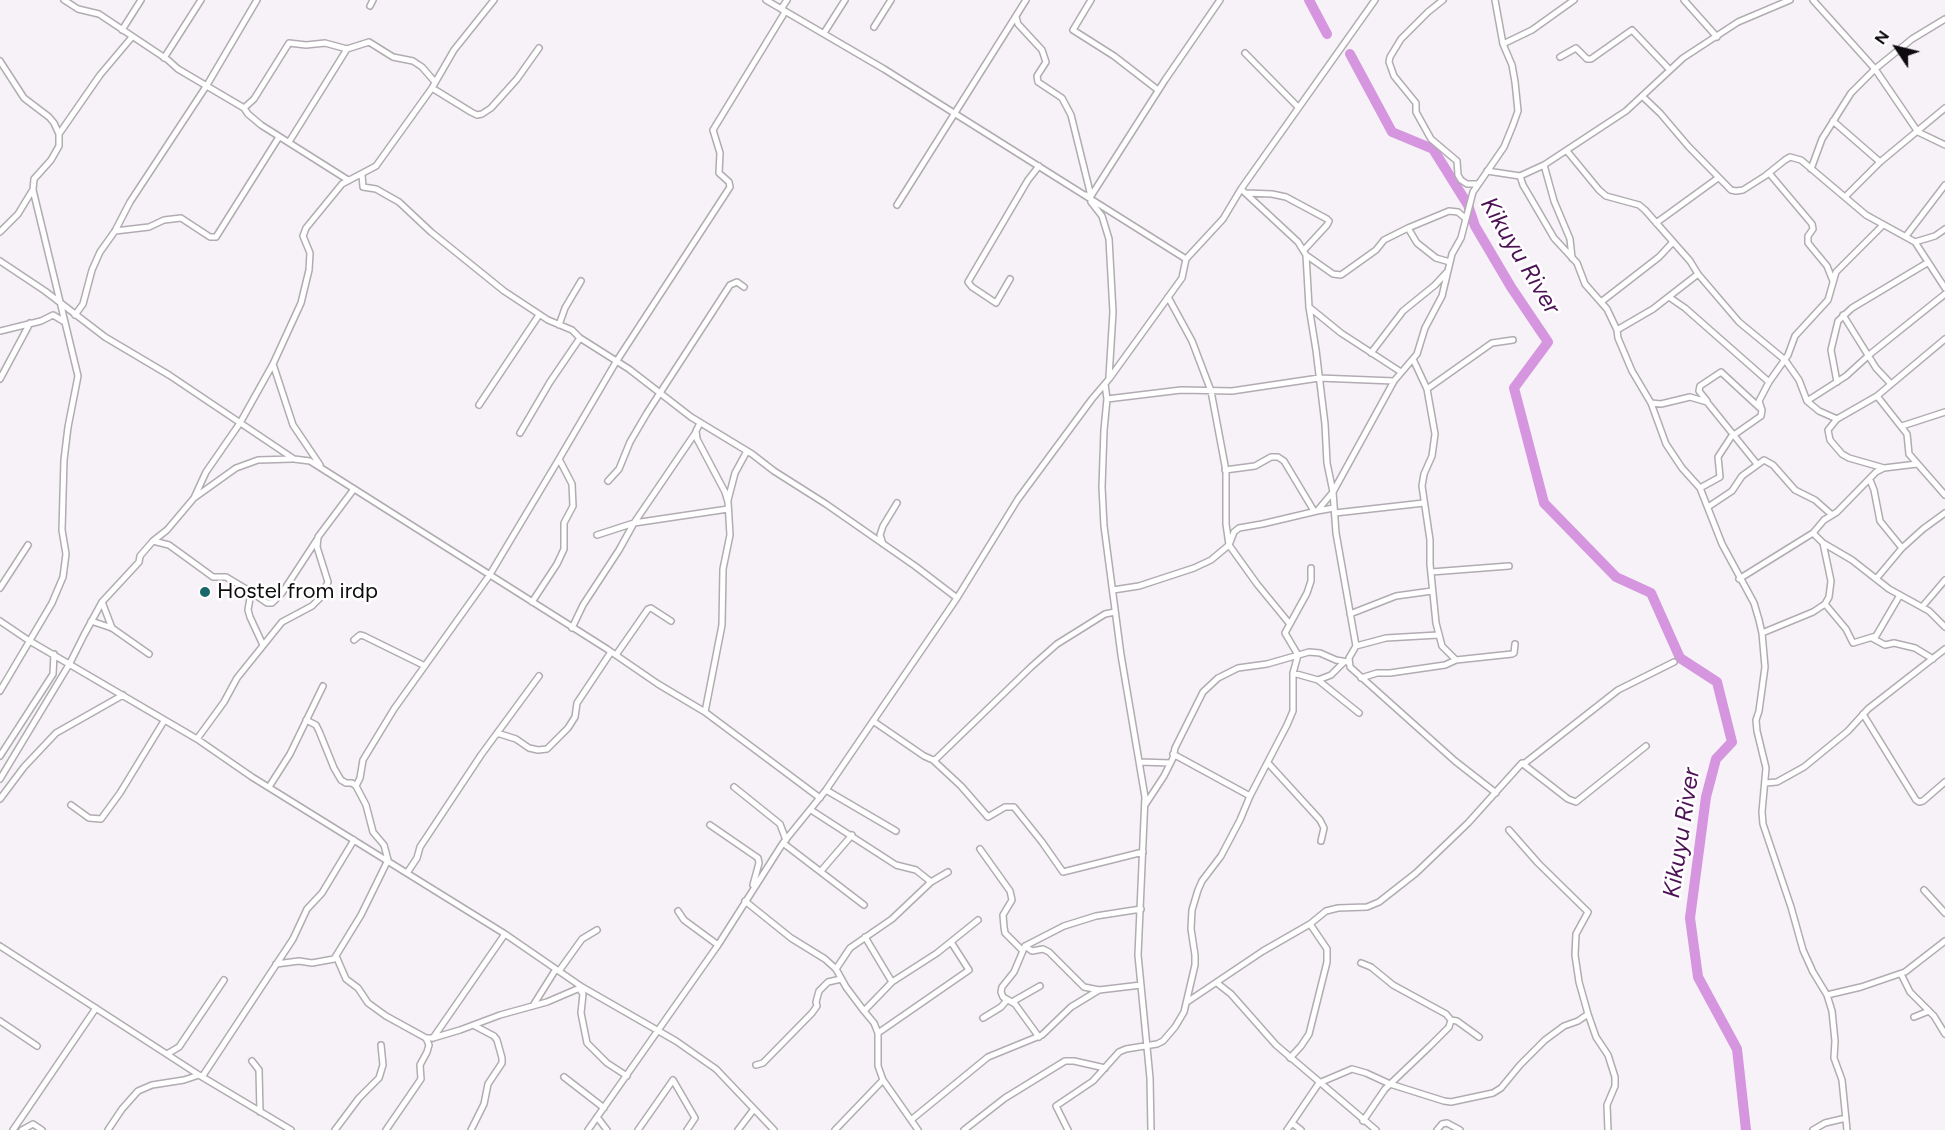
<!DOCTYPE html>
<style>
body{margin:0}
#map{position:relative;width:1945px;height:1130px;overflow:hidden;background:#f7f2f7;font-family:Figtree,sans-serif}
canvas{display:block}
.north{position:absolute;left:1867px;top:18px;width:60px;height:60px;-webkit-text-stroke:4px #fff;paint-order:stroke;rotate:305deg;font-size:16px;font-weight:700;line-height:24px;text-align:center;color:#0d0b0d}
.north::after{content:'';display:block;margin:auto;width:21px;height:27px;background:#0d0b0d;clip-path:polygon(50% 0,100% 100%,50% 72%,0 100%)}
</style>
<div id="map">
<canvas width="1945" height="1130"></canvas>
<div class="north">N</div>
</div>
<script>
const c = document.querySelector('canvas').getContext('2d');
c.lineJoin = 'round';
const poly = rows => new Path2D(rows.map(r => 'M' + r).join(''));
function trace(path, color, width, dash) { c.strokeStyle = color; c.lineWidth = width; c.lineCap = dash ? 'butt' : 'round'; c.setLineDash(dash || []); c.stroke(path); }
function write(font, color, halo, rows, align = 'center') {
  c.font = font + ' Figtree,sans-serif'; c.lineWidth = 5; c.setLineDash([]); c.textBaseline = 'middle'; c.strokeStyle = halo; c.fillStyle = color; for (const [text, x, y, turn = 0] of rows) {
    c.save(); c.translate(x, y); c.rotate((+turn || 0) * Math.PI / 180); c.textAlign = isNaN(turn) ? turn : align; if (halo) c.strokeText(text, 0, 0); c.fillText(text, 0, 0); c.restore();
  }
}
trace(poly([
 [1309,0,1327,34],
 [1350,54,1392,132,1433,149,1468,205,1475,226,1511,287,1548,342,1514,388,1544,503,1616,577,1651,593,1680,658,1717,682,1732,742,1716,759,1706,797,1690,918,1698,977,1737,1049,1746,1130]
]), '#d595df', 10);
const minor = poly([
 [64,0,78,9,99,14,168,60,178,69,244,108,248,114,261,125,348,180],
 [766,0,884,69,1186,259],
 [1091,0,1073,30,1114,56,1158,90],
 [1443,0,1428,12,1401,39,1390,57,1389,62,1394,76,1416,103,1416,112,1431,139,1457,161,1458,175,1461,180,1467,184,1477,184],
 [1684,0,1717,37],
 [1813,0,1875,69,1918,132,1945,145],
 [370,6,373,0],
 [781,9,787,0],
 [1016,17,1018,24,1042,50,1046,62,1037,76,1038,82,1062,98,1071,115,1091,196],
 [874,27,891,0],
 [122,30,141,0],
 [824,33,845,0],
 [1503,44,1532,30,1574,0],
 [1245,53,1298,107],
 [1560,57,1576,48,1587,59,1591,59,1632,30,1669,69],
 [164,58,201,0],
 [0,61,24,98,49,117,54,123,59,134,59,146,51,160,34,179,33,190,78,376,68,427,64,460,62,530,66,554,63,577,52,603,0,691],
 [432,88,471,112,477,115,482,114,491,108,517,79,539,48],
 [1642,96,1660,113,1688,146,1731,190,1736,191,1743,190,1765,176,1785,160,1790,157,1801,160,1866,215,1915,242,1945,288],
 [244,108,254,99,289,43,306,45,325,43,347,49,369,42,393,57,413,61,422,67,435,82],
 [1833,121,1880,162],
 [59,134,100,75,132,37],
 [289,142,347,49],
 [1567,151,1599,190,1606,196,1639,205,1645,210,1690,261,1698,274,1739,322,1785,360,1799,380,1807,401,1819,411,1837,419],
 [1544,165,1554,201,1570,239,1572,258],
 [1811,169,1822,139,1851,93,1875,69,1912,39,1945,19],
 [1487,171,1520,176,1544,165,1626,111,1683,58,1738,22,1790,0],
 [1769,173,1812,224,1813,229,1808,236,1808,243,1827,266,1833,281],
 [362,175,363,187,376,189,399,202,431,232,504,291,548,320,572,330,580,338,629,369,691,417,752,454,774,471,826,504,915,566,957,598],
 [1520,176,1523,185,1554,238,1577,263,1585,284,1607,309,1617,330,1618,338,1632,371,1651,403,1666,444,1682,468,1700,488,1722,544,1754,603,1759,620,1762,633,1765,667,1759,711,1756,720,1757,731,1766,768,1762,812,1763,824,1791,907,1803,950,1813,972,1827,995,1832,1011,1835,1041,1834,1058,1842,1080,1847,1130],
 [1241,189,1298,242,1306,255,1309,307,1316,350,1325,424,1327,463,1333,492,1336,533,1356,646,1349,658,1350,667,1455,761,1496,793],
 [1246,193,1272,194,1286,197,1327,219,1329,221,1327,225,1304,250],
 [1085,195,1091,196,1165,80,1220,0],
 [1845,197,1880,162,1945,108],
 [1091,202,1102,216,1109,239,1113,312,1109,377],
 [897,205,1026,0],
 [1656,223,1718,178],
 [1408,228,1417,243,1436,258,1450,262],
 [115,231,149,227,164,220,181,218,210,237,216,237,279,137],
 [0,232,18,214,32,191],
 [1906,236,1945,185],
 [1915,242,1935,236,1945,229],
 [1306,255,1333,274,1341,275,1376,250,1384,240,1408,228,1449,211,1458,212,1465,218],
 [0,261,45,291,105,337,169,375,294,459,310,461,607,649,658,684,705,712,820,798],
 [1010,279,996,303,972,287,968,282,1028,180,1039,166],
 [1168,297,1192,341,1211,391,1226,471,1226,524,1229,545,1257,584,1289,623],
 [1669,297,1685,308,1769,382],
 [1601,302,1659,257,1673,242],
 [1309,307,1341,333,1401,372],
 [75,315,83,304,92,270,100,252,115,231,130,202,207,85,257,0],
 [1843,315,1876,368,1891,384],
 [559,325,565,308,581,281],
 [1617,330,1653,309,1698,274],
 [0,331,41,321,53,315,63,321],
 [1371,353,1403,311,1435,285,1447,272],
 [1413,359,1427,389,1435,434,1432,456,1424,474,1422,486,1430,540,1430,564,1436,623,1442,646,1456,660],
 [273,364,293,425,320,465],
 [0,379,30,323],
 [1837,382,1831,350,1838,321,1852,308,1927,263],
 [1105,384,1107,399,1104,430,1102,487,1104,526,1121,655,1145,797,1138,955,1150,1078,1151,1130],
 [1427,389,1492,343,1513,340],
 [1877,396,1907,434,1909,454,1945,495],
 [1107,399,1181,390,1232,391,1319,378,1394,381],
 [1707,401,1699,391,1700,386,1721,372,1761,409],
 [1807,401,1846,376,1869,355,1945,294],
 [1651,403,1661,404,1690,397,1707,402,1757,464],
 [479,405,539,315],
 [700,423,696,431,697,439,725,492,728,502,730,535,723,569,722,625,705,712],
 [1902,426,1945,412],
 [520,433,550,382,580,338],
 [1884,468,1849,458,1842,454,1830,440,1828,430,1837,419,1877,396,1945,339],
 [1225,470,1255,466,1271,457,1278,457,1284,461,1314,511],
 [1870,480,1874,490,1880,521,1902,548],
 [608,481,619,469,630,442,647,413,730,285,737,282,744,287],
 [1700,488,1720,477,1718,457,1731,437,1761,416,1762,410,1759,401,1769,382,1788,355,1795,336,1828,300,1836,272,1883,225],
 [194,498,206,472,240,423,273,364,301,303,309,270,310,253,303,236,306,228,342,184,376,166,432,88,454,50,494,0],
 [728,500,735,473,747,451],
 [1708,507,1732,491,1742,476,1764,460,1773,465,1795,490,1815,500,1832,515],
 [1317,511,1334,508],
 [1335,513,1424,503],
 [1813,533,1823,543,1852,560,1889,589,1929,611,1945,627],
 [597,535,634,523,728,509],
 [153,541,167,530,194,498,236,468,258,460,292,459],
 [883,544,880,535,883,526,897,503],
 [1431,572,1509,566],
 [1739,579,1813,533,1824,520,1837,512,1876,472,1884,468,1917,464],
 [1876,579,1902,548,1923,529,1945,513],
 [0,588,28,545],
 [1113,590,1139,586,1194,568,1211,560,1229,545,1234,532,1239,528,1262,524,1317,511,1333,492,1394,381,1417,354,1425,328,1442,296,1452,254,1461,238,1473,192,1504,147,1513,125,1518,111,1515,82,1512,65,1503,44,1495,0],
 [251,592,267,603,272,603,282,593,318,538],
 [102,602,112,628],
 [532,602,557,564,564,549,564,523,573,506,572,484,559,459,616,362,730,187,729,182,719,173,720,153,713,130,785,12],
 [1825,604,1846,629,1853,643,1876,636,1900,595],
 [1922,607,1945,580],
 [1350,614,1396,596,1432,591],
 [0,621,28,640,197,739,252,777,505,934,582,987,676,1041,716,1069,774,1130],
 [91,621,112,628,149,654],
 [572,628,583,605,619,550,634,523,696,432],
 [1762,633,1813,612,1825,604,1829,597,1831,581,1823,543],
 [1872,638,1885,645,1894,643,1915,648,1933,659],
 [354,640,360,635,364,636,423,665],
 [1356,646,1386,638,1438,635],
 [616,655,648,609,651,608,671,621],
 [1293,673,1318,680,1359,713],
 [1361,678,1377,673,1390,673,1445,665,1456,660,1512,654,1514,653,1515,644],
 [1318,680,1331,675,1344,662],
 [1863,714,1916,800,1919,802,1923,801,1945,782],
 [873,721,924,756,933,760,936,759,1031,667,1057,644,1105,614,1115,612],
 [497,733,516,739,529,748,538,750,547,749,568,728,575,717,577,703,611,652],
 [197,739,224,702,237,678,282,622,312,606,320,598,328,582,317,547,318,537,354,489],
 [1173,754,1250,796],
 [0,756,53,674,54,654],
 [933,760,961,786,988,817,1005,807,1014,807,1042,842,1063,872,1143,852],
 [1140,762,1170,763],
 [1268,763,1320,820,1324,828,1321,841],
 [1523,764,1568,799,1576,802,1646,746],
 [0,779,70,663,84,635,102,602,139,562,140,556,153,541,169,545,213,577,226,577,251,592,248,610,250,617,263,645],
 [1765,783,1777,782,1804,767,1848,731,1868,709,1945,649],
 [356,786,360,778,363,760,394,709,489,576,559,459],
 [269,787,290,754,323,686],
 [734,787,780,824,786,840],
 [826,790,896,831],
 [0,799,24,767,56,733,123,695],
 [71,805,89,818,101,819,120,793,164,721],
 [1145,805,1164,776,1173,758,1175,748,1203,692,1218,678,1238,668,1267,664,1309,652,1320,653,1336,660,1348,662],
 [811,810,896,865,916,870,931,882],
 [710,825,758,858,759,863,753,885],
 [1509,830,1538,863,1588,912,1576,934,1575,955,1579,982,1588,1014,1596,1037,1608,1055,1615,1077,1615,1086,1607,1105,1608,1130],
 [783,843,864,905],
 [980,849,1010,891,1012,900,1003,915,1004,927,1005,933,1022,950],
 [821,871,852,835],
 [407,873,417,858,420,847,481,755,539,676],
 [1924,890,1945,913],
 [745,901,791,938,825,959,836,969,846,987,864,1011,892,982,937,953,978,920],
 [678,911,684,920,718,945],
 [865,937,892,982],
 [0,946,199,1075,291,1130],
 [1025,946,1032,951,1043,949,1049,952,1084,987,1099,990,1141,985],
 [336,956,346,979,358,988,368,1003,386,1016,426,1038,433,1038,460,1030,500,1015,547,1002,582,987],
 [1361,963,1371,967,1393,985,1446,1014,1451,1020,1449,1027,1430,1046,1385,1089,1363,1121],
 [276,964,299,961,312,963,334,959,361,915,388,860,384,845,373,832,366,805,356,786,352,783,346,783,341,780,334,768,319,731,316,725,306,720],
 [836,969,850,948,892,919,931,882,948,872],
 [559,971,582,939,597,930],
 [1901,974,1910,992,1934,1016,1945,1034],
 [1217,983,1231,994,1276,1045,1376,1130],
 [579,988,583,994,581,1013,587,1043,607,1063,627,1076],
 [1827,995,1861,987,1905,972,1945,941],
 [1012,1002,1040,986],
 [1187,1002,1263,951,1310,924,1326,911,1338,908,1367,907,1379,902,1416,873,1468,823,1522,763,1525,763,1618,690,1674,662],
 [534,1004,556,969],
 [864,1011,874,1023,878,1033,878,1066,883,1080,918,1130],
 [1914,1017,1929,1011],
 [983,1018,1001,1007,1007,1000],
 [1451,1020,1457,1021,1479,1037],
 [0,1021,37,1046],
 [878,1033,969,970,951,942],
 [1039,1037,1015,1004,1003,997,1001,992,1002,987,1014,972,1025,946,1064,926,1096,916,1141,909],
 [433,1038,505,934],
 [167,1054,179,1047,224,980],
 [1290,1058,1301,1046,1309,1034,1327,962,1327,949,1310,924],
 [252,1061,259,1070,260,1112],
 [756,1065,763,1063,812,1013,817,1006,816,1002,819,991,828,982,841,979],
 [202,1077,293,939,307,909,322,893,354,840],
 [564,1077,604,1108],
 [597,1117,607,1130],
 [911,1120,988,1057,1042,1035,1071,1007,1099,990],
 [1292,1123,1301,1130],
 [13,1130,96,1008],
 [22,1130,33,1124,42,1130],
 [108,1130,122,1109,138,1091,152,1085,184,1080,199,1075],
 [335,1130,359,1098,379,1078,383,1065,381,1045],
 [386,1130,421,1079,420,1065,427,1052,429,1045,426,1038],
 [471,1130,484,1104,488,1084,502,1063,502,1058,497,1040,494,1036,475,1026],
 [588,1130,718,945,783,843,826,790,957,598,1018,499,1092,399,1109,379,1182,278,1186,259,1223,219,1241,189,1375,0],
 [638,1130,673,1080,695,1118,687,1130],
 [738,1130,754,1109],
 [835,1130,883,1080],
 [964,1130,1005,1098,1065,1061,1074,1061,1105,1068],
 [1068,1130,1056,1106,1093,1081,1119,1052,1126,1049,1157,1044,1163,1041,1175,1027,1184,1012,1195,965,1195,955,1191,929,1192,910,1198,890,1202,881,1221,856,1240,820,1250,796,1287,725,1293,711,1293,673,1298,655,1285,633,1307,593,1311,581,1311,568],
 [1287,1130,1319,1083,1352,1069,1366,1073,1390,1084,1444,1101,1451,1102,1493,1093,1501,1088,1520,1065,1545,1040,1564,1026,1578,1021,1588,1014],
 [1437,1130,1442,1124,1447,1123,1460,1130],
 [1813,1130,1825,1123,1846,1118]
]);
trace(minor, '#b1acb1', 8);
trace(minor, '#fff', 5);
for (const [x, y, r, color] of [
 [205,592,6,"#19676b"]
]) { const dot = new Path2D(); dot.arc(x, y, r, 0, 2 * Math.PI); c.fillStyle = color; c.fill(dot); trace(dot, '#fff', 2); }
write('22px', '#0d0b0d', '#fff', [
 ["Hostel from irdp",217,592]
], 'left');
write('italic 24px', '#4d1256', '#fff', [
 ["Kikuyu River",1520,256,59],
 ["Kikuyu River",1682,833,-81]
]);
</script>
